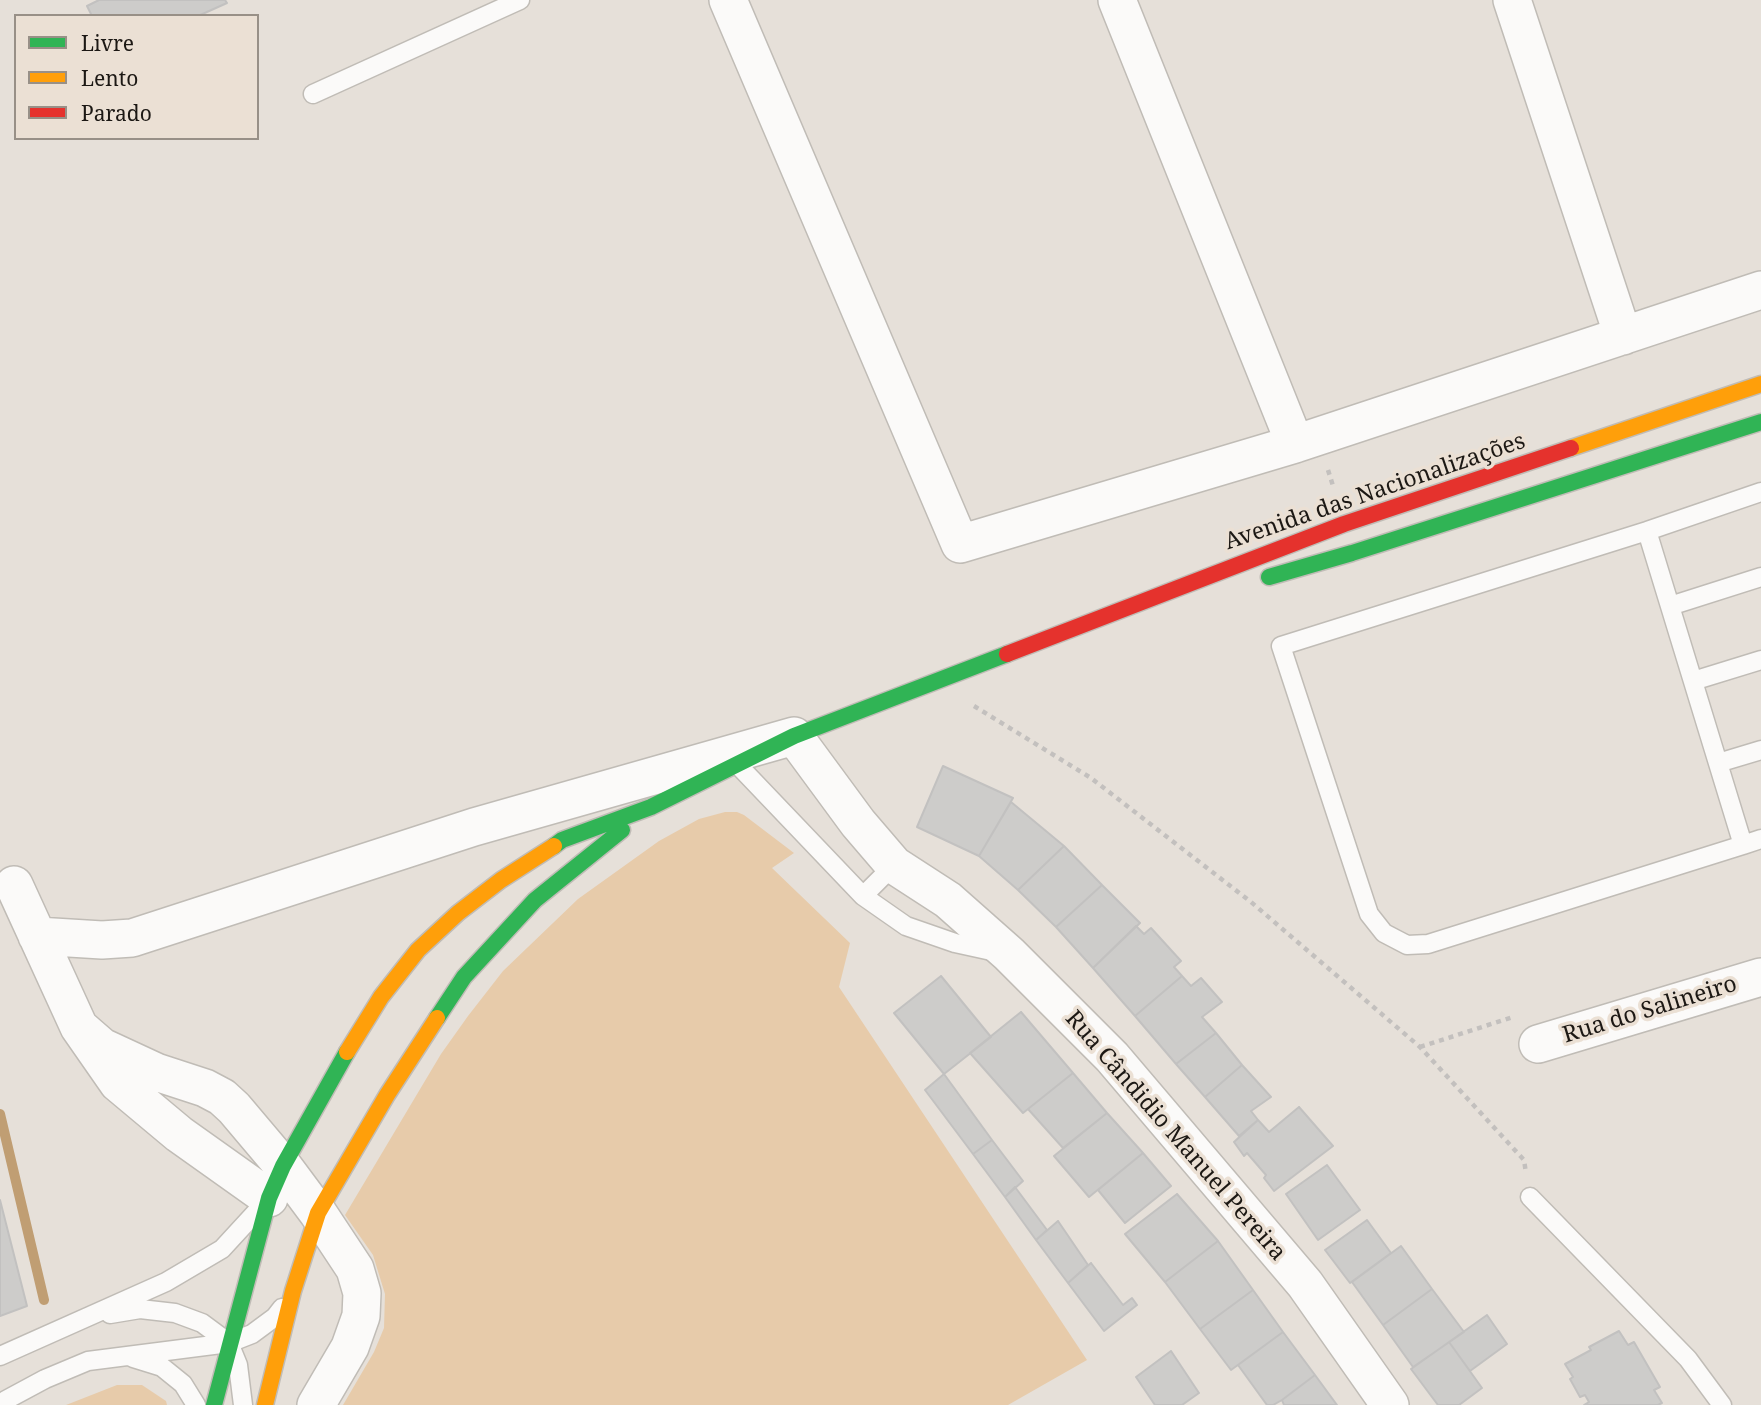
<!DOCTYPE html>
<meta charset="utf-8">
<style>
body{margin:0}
#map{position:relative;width:1761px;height:1405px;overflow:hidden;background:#e6e0d9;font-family:"Noto Serif",serif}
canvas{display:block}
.legend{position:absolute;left:14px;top:14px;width:245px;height:126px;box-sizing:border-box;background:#ebe0d4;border:2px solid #989087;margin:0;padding:9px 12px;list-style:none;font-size:21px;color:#1c1814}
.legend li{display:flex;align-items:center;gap:14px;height:35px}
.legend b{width:35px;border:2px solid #989087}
</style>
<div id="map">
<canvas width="1761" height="1405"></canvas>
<ul class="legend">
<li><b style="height:9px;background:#30b455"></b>Livre</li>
<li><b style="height:9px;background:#ff9f0a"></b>Lento</li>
<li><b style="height:9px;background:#e5322d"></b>Parado</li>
</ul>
</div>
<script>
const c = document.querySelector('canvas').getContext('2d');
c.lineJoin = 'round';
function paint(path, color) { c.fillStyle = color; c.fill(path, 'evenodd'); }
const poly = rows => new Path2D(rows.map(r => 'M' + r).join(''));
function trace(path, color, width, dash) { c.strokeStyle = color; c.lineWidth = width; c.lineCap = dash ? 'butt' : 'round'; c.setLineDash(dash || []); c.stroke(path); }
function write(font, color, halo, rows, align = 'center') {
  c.font = font + ' "Noto Serif",serif'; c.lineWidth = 7; c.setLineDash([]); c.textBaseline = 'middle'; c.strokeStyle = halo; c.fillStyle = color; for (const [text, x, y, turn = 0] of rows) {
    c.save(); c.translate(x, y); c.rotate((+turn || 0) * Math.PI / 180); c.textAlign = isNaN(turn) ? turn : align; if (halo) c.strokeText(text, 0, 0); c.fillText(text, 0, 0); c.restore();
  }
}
paint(poly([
 [725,812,737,812,744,815,794,853,772,868,850,943,839,987,1087,1360,1008,1405,343,1405,374,1352,384,1328,385,1294,373,1255,345,1215,441,1054,468,1016,503,971,578,899,659,841,699,819],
 [117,1385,142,1385,166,1401,167,1405,66,1405]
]), '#e7cbaa');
trace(poly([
 [0,1114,44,1300]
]), '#c09e73', 10);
const building = poly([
 [99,0,225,0,227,3,198,16,92,16,87,6,99,0],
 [943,766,1013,798,979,856,917,827,943,766],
 [1011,802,1064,846,1018,890,979,856,1011,802],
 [1064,846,1102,885,1056,927,1018,890,1064,846],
 [1102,885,1140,923,1093,968,1056,927,1102,885],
 [1136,926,1144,934,1151,928,1181,961,1174,967,1182,976,1135,1016,1093,968,1136,926],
 [941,976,991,1037,944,1074,894,1013,941,976],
 [1182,976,1191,986,1201,978,1222,1002,1202,1017,1216,1033,1176,1064,1135,1016,1182,976],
 [1021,1012,1073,1073,1023,1113,970,1053,1021,1012],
 [1216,1033,1242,1065,1205,1097,1176,1064,1216,1033],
 [1242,1065,1271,1097,1251,1111,1258,1120,1239,1136,1205,1097,1242,1065],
 [1073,1073,1107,1113,1063,1148,1028,1109,1073,1073],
 [944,1074,992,1140,973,1154,925,1090,944,1074],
 [1299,1107,1333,1146,1274,1191,1264,1178,1266,1175,1247,1153,1244,1156,1234,1142,1258,1120,1269,1132,1299,1107],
 [1107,1113,1143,1153,1089,1197,1054,1156,1107,1113],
 [992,1140,1023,1181,1005,1197,973,1154,992,1140],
 [1143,1153,1171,1186,1125,1223,1098,1190,1143,1153],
 [1327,1165,1360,1210,1318,1240,1286,1194,1327,1165],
 [1015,1187,1047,1230,1036,1240,1005,1197,1015,1187],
 [1177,1194,1218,1241,1165,1282,1125,1234,1177,1194],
 [0,1200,27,1306,0,1316,0,1200],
 [1367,1220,1391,1253,1350,1283,1325,1250,1367,1220],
 [1058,1221,1088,1265,1068,1283,1036,1240,1058,1221],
 [1218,1241,1253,1290,1200,1329,1165,1282,1218,1241],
 [1401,1246,1432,1289,1383,1325,1352,1282,1401,1246],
 [1091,1263,1123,1305,1132,1298,1137,1305,1104,1331,1068,1283,1091,1263],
 [1432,1289,1464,1332,1413,1367,1383,1325,1432,1289],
 [1253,1290,1283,1332,1231,1370,1200,1329,1253,1290],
 [1487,1315,1507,1344,1470,1371,1449,1342,1487,1315],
 [1619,1331,1628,1345,1634,1342,1660,1387,1654,1390,1662,1403,1658,1405,1584,1405,1589,1402,1585,1395,1580,1397,1570,1379,1573,1377,1565,1364,1591,1350,1589,1347,1619,1331],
 [1283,1332,1315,1375,1282,1400,1273,1405,1267,1405,1238,1365,1283,1332],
 [1449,1342,1482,1388,1459,1405,1438,1405,1411,1369,1449,1342],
 [1171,1351,1199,1393,1182,1405,1155,1405,1136,1377,1171,1351],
 [1315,1375,1337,1405,1284,1405,1282,1400,1315,1375]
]);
paint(building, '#cdccca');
trace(building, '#c2c1c0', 2);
const lane = poly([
 [313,94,520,0],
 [1647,531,1743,845,1761,839],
 [1670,606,1761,577],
 [1693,681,1761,660],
 [1718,763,1761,750],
 [737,764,863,896,906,926,955,943,996,952],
 [1743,845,1428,944,1407,945,1384,933,1369,914,1281,646,1647,531,1761,492],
 [863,896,894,865],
 [1530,1197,1688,1359,1722,1405],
 [110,1314,140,1309,175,1313,202,1323,229,1343,238,1365,243,1405],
 [0,1356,166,1282,222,1249,256,1212],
 [133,1358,162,1367,183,1384,196,1405],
 [2,1405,6,1400,45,1379,88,1361,229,1343,252,1334,275,1317,282,1308]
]);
const street = poly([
 [728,0,960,544,1295,444,1761,290],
 [1117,0,1295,444],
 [1512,0,1623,336],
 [14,885,79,1027,118,1083,179,1134,269,1198],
 [37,936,102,940,132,938,474,827,794,736,858,823,894,865,948,900,1009,954,1112,1057,1305,1284,1390,1405],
 [79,1027,102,1047,156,1072,205,1088,222,1097,234,1108,283,1166,318,1213,355,1269,362,1293,361,1316,350,1347,316,1405],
 [1538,1044,1761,977]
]);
const fast = poly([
 [1269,577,1352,553,1761,422],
 [554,846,562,840,651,807,794,736,1007,654],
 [437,1018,464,977,535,900,622,830],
 [214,1405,269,1198,283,1166,347,1052]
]);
const slow = poly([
 [1571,448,1761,384],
 [347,1052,381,997,418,950,458,913,501,880,554,846],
 [265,1405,293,1291,318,1213,387,1095,437,1018]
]);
const jam = poly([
 [1007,654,1344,524,1571,448]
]);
trace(lane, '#c0bcb6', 21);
trace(street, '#c0bcb6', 40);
trace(fast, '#c0bcb6', 19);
trace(slow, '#c0bcb6', 19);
trace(jam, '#c0bcb6', 19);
trace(poly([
 [1328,470,1334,489],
 [974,706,1091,778,1251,902,1420,1047,1524,1160,1526,1173],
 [1420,1047,1513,1017]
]), '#c3c0be', 4.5, [5, 5]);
trace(lane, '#fbfaf9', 18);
trace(street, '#fbfaf9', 37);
trace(fast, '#30b455', 16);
trace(slow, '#ff9f0a', 16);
trace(jam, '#e5322d', 16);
write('23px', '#1c1814', '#ebe0d4', [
 ["Avenida das Nacionalizações",1375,492,-19],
 ["Rua do Salineiro",1650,1010,-17],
 ["Rua Cândidio Manuel Pereira",1175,1136,49]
]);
</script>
